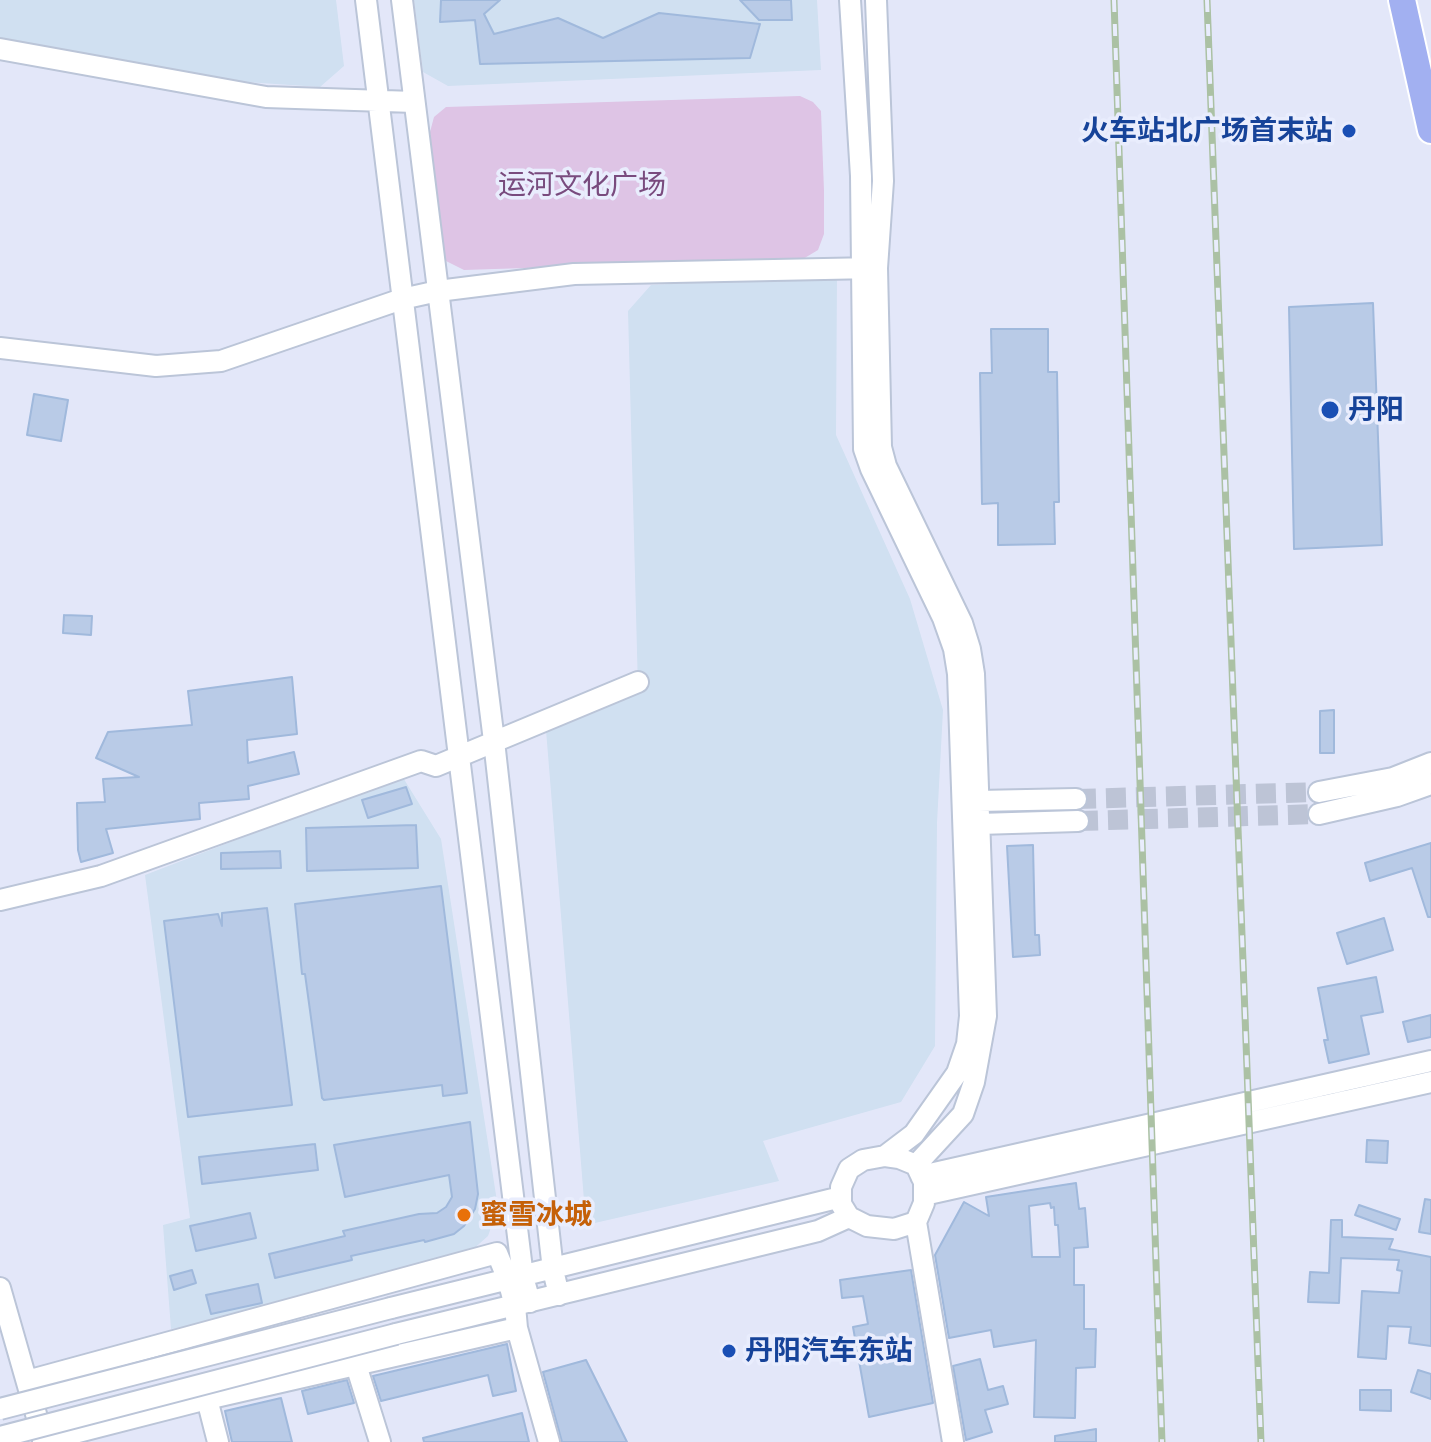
<!DOCTYPE html>
<meta charset="utf-8">
<style>
body{margin:0}
canvas{display:block;background:#e3e7f9}
</style>
<canvas width="1431" height="1442"></canvas>
<script>
const c = document.querySelector('canvas').getContext('2d');
c.lineJoin = 'round';
function paint(path, color) { c.fillStyle = color; c.fill(path, 'evenodd'); }
const poly = rows => new Path2D(rows.map(r => 'M' + r).join(''));
function trace(path, color, width, dash) { c.strokeStyle = color; c.lineWidth = width; c.lineCap = dash ? 'butt' : 'round'; c.setLineDash(dash || []); c.stroke(path); }
function write(font, color, halo, rows, align = 'center') {
  c.font = font + ' "Golos Text","Noto Sans SC",sans-serif'; c.lineWidth = 7; c.setLineDash([]); c.textBaseline = 'middle'; c.strokeStyle = halo; c.fillStyle = color; for (const [text, x, y, turn = 0] of rows) {
    c.save(); c.translate(x, y); c.rotate((+turn || 0) * Math.PI / 180); c.textAlign = isNaN(turn) ? turn : align; if (halo) c.strokeText(text, 0, 0); c.fillText(text, 0, 0); c.restore();
  }
}
paint(poly([
 [0,0,336,0,344,66,320,87,202,79,30,48,0,39],
 [414,0,817,0,821,70,448,86,423,72],
 [837,275,836,435,910,599,943,710,937,823,935,1046,901,1102,763,1141,779,1181,586,1225,546,730,638,689,628,311,651,285],
 [402,776,441,839,498,1208,488,1236,470,1252,201,1324,171,1329,163,1225,190,1218,145,875]
]), '#d0e0f1');
paint(poly([
 [800,96,813,102,821,111,824,191,824,234,818,250,803,259,464,270,446,261,439,243,430,132,434,117,446,107]
]), '#dec4e5');
const building = poly([
 [441,0,500,0,484,14,494,34,558,18,603,38,659,13,760,24,750,58,480,64,475,20,440,22,441,0],
 [740,0,791,0,792,20,759,20,740,0],
 [1373,303,1382,545,1294,549,1289,307,1373,303],
 [991,329,1048,329,1048,372,1057,372,1059,502,1054,502,1055,544,998,545,998,503,982,504,980,373,992,373,991,329],
 [34,394,68,400,61,441,27,435,34,394],
 [64,615,92,616,91,635,63,633,64,615],
 [292,677,297,734,247,740,248,763,294,752,299,774,248,786,249,799,199,803,200,819,106,829,113,853,81,862,78,850,77,803,105,802,103,779,139,777,96,758,108,732,192,725,188,691,292,677],
 [1334,710,1334,753,1320,753,1320,711,1334,710],
 [406,787,412,804,368,818,362,800,406,787],
 [416,825,418,868,307,871,306,828,416,825],
 [1431,843,1431,917,1428,917,1412,868,1370,881,1365,863,1431,843],
 [1033,845,1035,935,1039,935,1040,955,1013,957,1007,846,1033,845],
 [280,851,281,868,221,869,221,853,280,851],
 [441,886,467,1093,443,1096,442,1085,324,1100,322,1098,305,974,302,974,295,904,441,886],
 [267,908,292,1105,188,1117,164,921,218,914,222,926,222,913,267,908],
 [1384,918,1393,950,1347,964,1337,933,1384,918],
 [1376,977,1383,1012,1361,1016,1369,1054,1329,1063,1324,1040,1328,1040,1318,988,1376,977],
 [1431,1015,1431,1037,1408,1042,1403,1022,1431,1015],
 [470,1122,478,1194,475,1209,464,1226,454,1234,425,1242,424,1240,351,1256,352,1260,275,1278,269,1254,345,1236,343,1231,419,1214,437,1213,446,1207,452,1197,449,1175,345,1197,334,1145,470,1122],
 [1367,1140,1388,1141,1387,1163,1366,1162,1367,1140],
 [315,1144,318,1170,202,1184,199,1157,315,1144],
 [1076,1183,1079,1209,1085,1208,1088,1247,1074,1248,1074,1285,1084,1285,1084,1329,1096,1329,1095,1367,1076,1368,1075,1418,1034,1417,1036,1340,994,1347,991,1330,949,1338,935,1255,964,1202,989,1216,986,1197,1076,1183],
 [1050,1203,1051,1208,1054,1207,1055,1225,1058,1225,1060,1257,1032,1257,1029,1206,1050,1203],
 [1425,1199,1431,1200,1431,1234,1419,1232,1425,1199],
 [1359,1205,1400,1219,1396,1230,1355,1215,1359,1205],
 [250,1213,256,1238,196,1251,190,1226,250,1213],
 [1331,1220,1342,1220,1342,1237,1393,1239,1389,1249,1431,1257,1431,1346,1409,1343,1411,1327,1388,1326,1386,1359,1358,1357,1362,1291,1399,1293,1402,1271,1397,1270,1399,1260,1341,1258,1339,1303,1308,1302,1310,1272,1329,1273,1331,1220],
 [192,1270,196,1283,174,1290,170,1276,192,1270],
 [911,1270,933,1403,869,1417,853,1327,868,1324,863,1296,842,1298,840,1280,911,1270],
 [258,1284,262,1303,211,1314,206,1295,258,1284],
 [507,1344,516,1391,493,1396,488,1375,381,1401,373,1376,507,1344],
 [980,1359,988,1390,1003,1386,1008,1404,985,1410,992,1432,966,1440,953,1366,980,1359],
 [586,1360,627,1442,562,1442,543,1372,586,1360],
 [1418,1370,1431,1374,1431,1399,1411,1392,1418,1370],
 [347,1380,354,1403,308,1414,302,1391,347,1380],
 [1360,1390,1391,1390,1391,1411,1360,1410,1360,1390],
 [281,1398,292,1442,232,1442,225,1411,281,1398],
 [522,1413,529,1442,424,1442,423,1438,522,1413],
 [1096,1429,1096,1442,1055,1442,1055,1436,1096,1429]
]);
paint(building, '#b9cbe7');
trace(building, '#a0b9dc', 2);
trace(poly([
 [1076,799,1319,792],
 [1078,821,1319,814]
]), '#bdc4d6', 20, [20, 10]);
const minor = poly([
 [366,0,523,1277,530,1302],
 [402,0,494,741,553,1270,559,1295],
 [850,0,861,176,864,449,871,469,943,618,954,649,958,674,970,1016,967,1044,957,1073,914,1134,885,1156],
 [876,0,883,181,877,268,881,447,886,466,962,623,970,649,974,674,986,1016,974,1082,963,1114,916,1165],
 [0,49,266,97,414,102],
 [0,348,156,366,221,361,402,299,438,291,574,274,874,268],
 [1319,792,1393,778,1431,763],
 [1076,799,978,801,963,812,979,824,1078,821],
 [1319,814,1397,796,1431,784],
 [0,900,101,876,421,761,436,766,638,682],
 [885,1156,899,1158,916,1165,924,1182,924,1203,916,1222,894,1229,867,1226,849,1217,841,1204,841,1187,849,1169,863,1160,885,1156],
 [921,1176,1431,1061],
 [924,1195,1431,1082],
 [916,1222,953,1442],
 [0,1288,44,1442],
 [391,1308,841,1197],
 [517,1328,549,1442],
 [396,1334,818,1231,849,1217],
 [356,1365,380,1442],
 [27,1381,497,1253,508,1280,515,1306,517,1328,207,1399,43,1441],
 [207,1399,218,1442]
]);
const major = poly([
 [1402,0,1431,130]
]);
trace(minor, '#bbc5d8', 24);
trace(major, '#fff', 30);
trace(minor, '#fff', 20);
trace(major, '#a2b0f1', 26);
const rail = poly([
 [1114,0,1162,1442],
 [1207,0,1261,1442]
]);
trace(rail, '#abc1a4', 7);
trace(rail, '#e9edfd', 4, [12]);
const minorBridge = poly([
 [0,1409,391,1308],
 [0,1437,396,1334]
]);
trace(minorBridge, '#bbc5d8', 24, []);
trace(minorBridge, '#fff', 20);
for (const [x, y, r, color] of [
 [1349,131,8,"#1a4fb4"],
 [1330,410,10,"#1a4fb4"],
 [464,1215,8,"#e8710a"],
 [729,1351,8,"#1a4fb4"]
]) { const dot = new Path2D(); dot.arc(x, y, r, 0, 2 * Math.PI); c.fillStyle = color; c.fill(dot); trace(dot, '#e9edfd', 3); }
write('bold 28px', '#164399', '#e9edfd', [
 ["火车站北广场首末站",1333,131,"right"],
 ["丹阳",1348,410],
 ["丹阳汽车东站",745,1351]
], 'left');
write('28px', '#794b7e', '#e9edfd', [
 ["运河文化广场",582,185]
]);
write('bold 28px', '#c56008', '#e9edfd', [
 ["蜜雪冰城",480,1215]
], 'left');
</script>
